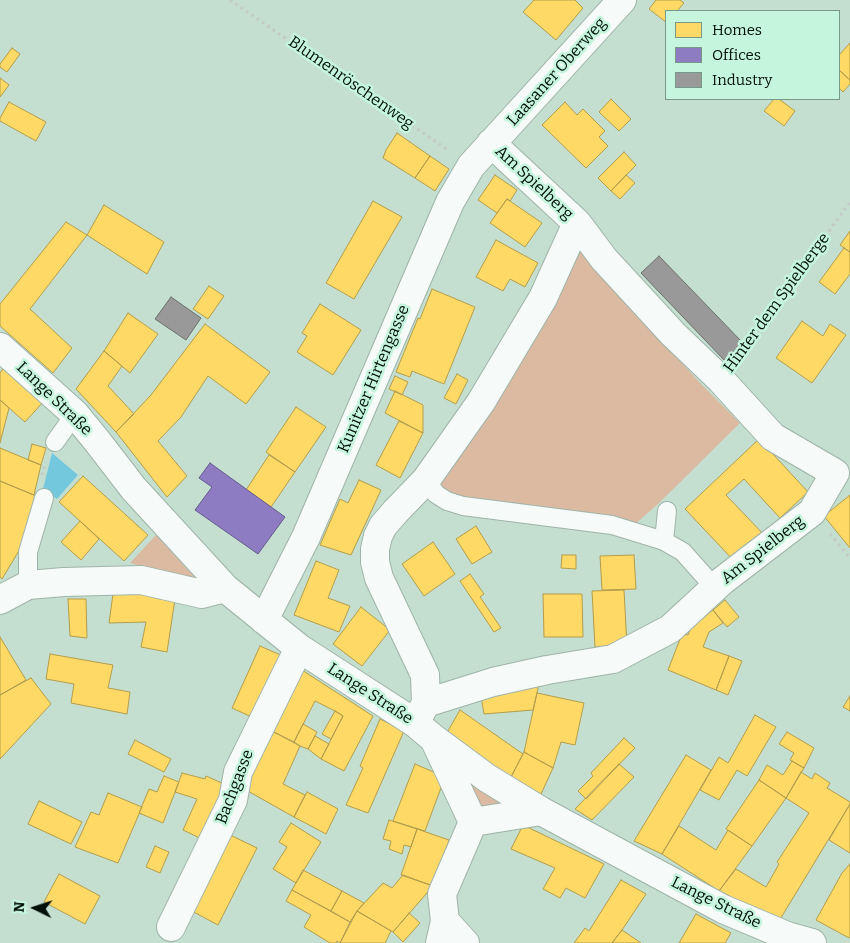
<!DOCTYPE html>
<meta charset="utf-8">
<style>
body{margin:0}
#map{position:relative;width:850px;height:943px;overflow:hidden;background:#c4ded0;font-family:Bitter,serif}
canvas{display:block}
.legend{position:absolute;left:665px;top:10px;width:175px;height:90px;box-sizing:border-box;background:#c6f5dd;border:1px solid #789988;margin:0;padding:6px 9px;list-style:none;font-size:15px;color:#021009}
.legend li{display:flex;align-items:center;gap:10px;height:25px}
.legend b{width:25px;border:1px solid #789988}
.north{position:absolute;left:10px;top:883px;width:50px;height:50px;-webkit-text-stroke:4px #c6f5dd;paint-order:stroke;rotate:274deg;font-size:14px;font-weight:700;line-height:20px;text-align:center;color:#021009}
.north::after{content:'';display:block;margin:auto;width:18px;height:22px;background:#021009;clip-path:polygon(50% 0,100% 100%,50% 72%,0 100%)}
</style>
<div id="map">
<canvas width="850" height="943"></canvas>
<ul class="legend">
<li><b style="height:14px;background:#ffd966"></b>Homes</li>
<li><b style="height:14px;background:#8e7cc3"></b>Offices</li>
<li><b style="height:14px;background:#999"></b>Industry</li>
</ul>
<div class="north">N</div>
</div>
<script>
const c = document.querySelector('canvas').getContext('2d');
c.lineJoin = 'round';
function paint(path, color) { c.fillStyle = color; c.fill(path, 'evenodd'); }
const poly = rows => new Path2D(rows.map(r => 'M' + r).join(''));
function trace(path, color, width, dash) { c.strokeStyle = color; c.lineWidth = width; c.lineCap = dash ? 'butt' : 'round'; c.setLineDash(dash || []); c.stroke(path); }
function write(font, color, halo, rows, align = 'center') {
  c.font = font + ' Bitter,serif'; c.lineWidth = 5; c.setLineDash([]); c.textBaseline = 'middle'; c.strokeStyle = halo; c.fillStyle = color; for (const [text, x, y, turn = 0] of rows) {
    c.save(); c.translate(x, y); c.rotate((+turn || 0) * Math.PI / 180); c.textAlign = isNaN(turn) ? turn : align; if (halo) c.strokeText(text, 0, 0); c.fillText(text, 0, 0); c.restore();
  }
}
paint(poly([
 [577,234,650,328,701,384,740,423,658,504,634,525,460,498,441,488,440,481],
 [156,535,198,581,130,563],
 [468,779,509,806,478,812]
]), '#dcbaa2');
paint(poly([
 [52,453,78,475,57,499,43,489]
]), '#74c8dd');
const homes = poly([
 [534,0,575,0,583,8,556,40,523,12,534,0],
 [656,0,680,0,684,3,677,11,666,11,666,22,649,9,656,0],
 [850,43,850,80,839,70,839,55,850,43],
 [12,48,20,54,7,72,0,67,0,64,12,48],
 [839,70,850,80,850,84,843,92,839,88,839,70],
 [0,78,9,85,0,97,0,78],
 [611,99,631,119,619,131,599,112,611,99],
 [774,99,779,99,795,111,784,126,764,111,774,99],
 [9,102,46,122,36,141,0,121,0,118,9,102],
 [565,102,577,115,583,109,605,131,599,137,608,146,586,168,542,125,565,102],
 [397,133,430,156,415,178,383,158,386,150,397,133],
 [624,152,636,165,611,191,598,178,624,152],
 [430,156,449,169,435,191,415,178,430,156],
 [495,175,517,190,510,201,507,199,497,213,478,200,495,175],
 [626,175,635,183,620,199,611,191,626,175],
 [507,199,542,223,525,247,490,223,507,199],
 [373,201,402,217,354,299,326,283,373,201],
 [104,205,164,242,147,274,87,235,104,205],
 [66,222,87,235,30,309,72,348,53,373,0,326,0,304,66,222],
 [850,231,850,252,840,245,850,231],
 [496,240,538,263,525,287,510,279,503,291,476,277,496,240],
 [844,248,850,252,850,274,835,294,819,282,844,248],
 [209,286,224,296,208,319,193,309,209,286],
 [432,289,475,307,444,384,412,371,410,377,396,372,418,318,420,319,432,289],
 [320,304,361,330,333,375,297,352,307,336,302,333,320,304],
 [128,313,158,334,130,373,104,351,128,313],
 [802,321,823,336,830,324,846,335,812,383,776,358,802,321],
 [205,324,270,372,246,404,208,376,181,417,158,441,187,476,167,497,116,432,151,395,205,324],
 [104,351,122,366,108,386,134,414,116,432,76,389,104,351],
 [5,366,44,401,25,422,0,400,0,373,5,366],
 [457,374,468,380,456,404,444,398,457,374],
 [395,376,408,382,402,395,389,389,395,376],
 [395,391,423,405,423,433,385,413,395,391],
 [0,400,9,408,0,443,0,400],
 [296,407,326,427,295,472,266,452,296,407],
 [399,421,423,433,400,478,376,465,399,421],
 [759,439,808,492,780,518,744,479,726,495,765,536,736,563,685,509,759,439],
 [32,444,46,448,41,465,28,460,32,444],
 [0,448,41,465,34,495,0,481,0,448],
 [269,455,295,472,271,507,246,490,269,455],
 [83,476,148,535,124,561,59,502,83,476],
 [359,480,381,490,351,555,320,545,340,499,348,503,359,480],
 [0,481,36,496,20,549,2,579,0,577,0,481],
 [850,495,850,548,824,516,850,495],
 [80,521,99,539,81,560,61,542,80,521],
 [476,526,492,552,472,564,456,539,476,526],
 [433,542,455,574,424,596,402,564,433,542],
 [562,555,576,555,576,569,561,568,562,555],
 [634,555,636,589,602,590,600,556,634,555],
 [316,561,339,570,328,598,350,606,339,632,294,615,316,561],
 [470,574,484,594,480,597,501,628,494,632,460,581,470,574],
 [624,590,627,646,595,647,592,591,624,590],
 [113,594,150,594,175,599,167,652,141,647,146,622,109,623,113,594],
 [543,594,582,594,583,637,544,637,543,594],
 [68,599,86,599,87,638,70,636,68,599],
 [725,600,739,617,727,627,713,610,725,600],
 [361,607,390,630,362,666,333,644,361,607],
 [713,610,723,623,709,632,703,647,729,656,716,690,668,670,682,634,688,635,691,627,713,610],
 [0,637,26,680,0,695,0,637],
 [260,646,285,657,256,719,232,708,260,646],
 [50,654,113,665,108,688,130,692,127,714,71,703,74,684,46,679,50,654],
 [729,656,742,661,728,695,716,690,729,656],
 [302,670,373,716,344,771,321,759,343,716,335,711,315,701,294,742,272,731,302,670],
 [31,678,51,704,0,759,0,695,31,678],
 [540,680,533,710,484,714,481,696,540,680],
 [537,693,584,703,575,745,561,742,553,768,524,752,537,693],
 [850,696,850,711,843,707,850,696],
 [460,710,523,754,510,779,445,736,460,710],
 [335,711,343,716,331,739,322,734,335,711],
 [755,715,776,727,747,776,737,770,719,800,700,790,719,757,728,763,755,715],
 [380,719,404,731,368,813,346,805,363,768,360,766,380,719],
 [303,724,317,732,308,749,300,746,294,742,303,724],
 [272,731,300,746,283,784,305,795,294,817,246,790,253,768,272,731],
 [787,732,814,748,804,768,790,760,794,753,779,744,787,732],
 [315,736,329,744,321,759,308,749,315,736],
 [624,738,635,748,586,799,578,791,593,776,591,773,624,738],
 [135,740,171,759,164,772,128,754,135,740],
 [524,752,553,768,541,794,510,779,524,752],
 [686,755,711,770,662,854,634,841,686,755],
 [792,761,804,768,786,798,759,780,767,765,783,775,792,761],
 [415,764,445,777,425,831,393,821,415,764],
 [619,764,634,777,592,820,575,809,619,764],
 [801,772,812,779,815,773,830,783,827,788,850,802,850,804,779,921,719,891,736,869,766,887,779,864,777,862,809,813,786,798,801,772],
 [182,773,205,779,206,776,231,787,206,841,183,830,197,799,175,792,182,773],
 [164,776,179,782,163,823,139,813,149,789,157,792,164,776],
 [759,780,786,798,752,846,726,829,759,780],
 [307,792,338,809,326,834,294,817,307,792],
 [108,793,142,807,118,863,75,847,91,812,99,815,108,793],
 [39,801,82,822,71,844,28,824,39,801],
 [850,804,850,853,829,840,850,804],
 [389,820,417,829,411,847,404,845,402,854,389,849,391,841,383,839,389,820],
 [291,823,321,842,296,883,273,869,287,847,279,842,291,823],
 [523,825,604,864,585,898,566,888,560,898,543,889,555,868,511,849,523,825],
 [679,826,716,850,728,830,752,846,719,891,662,854,679,826],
 [417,829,449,840,433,886,401,875,417,829],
 [226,833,257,848,218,925,188,909,226,833],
 [155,846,169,852,160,873,146,867,155,846],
 [850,864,850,936,849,938,816,920,842,873,850,864],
 [303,870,342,891,331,911,292,890,303,870],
 [59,874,100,896,85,924,44,902,59,874],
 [403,875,433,886,393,932,357,911,383,883,392,888,403,875],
 [621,880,646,894,622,930,612,943,574,943,585,928,589,931,621,880],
 [292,890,350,922,340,943,337,941,336,943,330,943,304,927,311,915,286,901,292,890],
 [342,891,364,903,357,911,350,922,331,911,342,891],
 [357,911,391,931,385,943,340,943,357,911],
 [409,913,420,923,403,942,393,932,409,913],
 [696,914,731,933,725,943,679,943,696,914],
 [622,930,641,943,612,943,622,930]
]);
paint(homes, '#ffd966');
trace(homes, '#b39d4a', 1);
const offices = poly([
 [210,463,285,517,258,554,195,510,212,487,199,478,210,463]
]);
paint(offices, '#8e7cc3');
trace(offices, '#645c8b', 1);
const industry = poly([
 [659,256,743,343,724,360,641,273,659,256],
 [171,297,201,318,186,340,155,319,171,297]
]);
paint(industry, '#999');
trace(industry, '#6c706e', 1);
const service = poly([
 [55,442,75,414],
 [426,480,436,494,447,501,463,506,612,525,664,541,683,552,715,588],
 [664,541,667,511],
 [28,585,28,552,44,498]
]);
const minor = poly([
 [0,347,75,414,97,441,134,489,225,588,299,648,415,723,433,738,487,778,541,811,723,909,787,936,812,943],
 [0,600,28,585,64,582,141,580,202,594,225,588],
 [264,620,306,537,450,202,471,166,622,0],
 [426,703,425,675,379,578,375,562,375,549,378,536,383,526,396,511,426,480,481,402,543,298,577,223],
 [415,723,426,703,493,682,547,670,613,659,670,629,722,581,812,512,835,473,773,437,721,380,673,334,604,259,577,223,491,143],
 [435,741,473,822,541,811],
 [445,921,465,943],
 [171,927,233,800,238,772,299,648],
 [440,943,445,921,442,894,473,822]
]);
trace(service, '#9fb4a9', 20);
trace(minor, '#9fb4a9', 30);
trace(poly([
 [230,0,448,150],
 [738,358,850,202],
 [42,475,46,462],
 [830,534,850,558]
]), '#c3cac7', 3, [2.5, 4]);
trace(service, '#f6faf8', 18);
trace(minor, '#f6faf8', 28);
write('16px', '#021009', '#c6f5dd', [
 ["Laasaner Oberweg",557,72,-48],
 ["Blumenröschenweg",351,83,35],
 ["Am Spielberg",534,183,43],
 ["Hinter dem Spielberge",777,303,-54],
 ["Kunitzer Hirtengasse",374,379,-67],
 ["Lange Straße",54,399,44],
 ["Am Spielberg",763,550,-38],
 ["Lange Straße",370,694,33],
 ["Bachgasse",235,787,-69],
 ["Lange Straße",716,903,26]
]);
</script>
